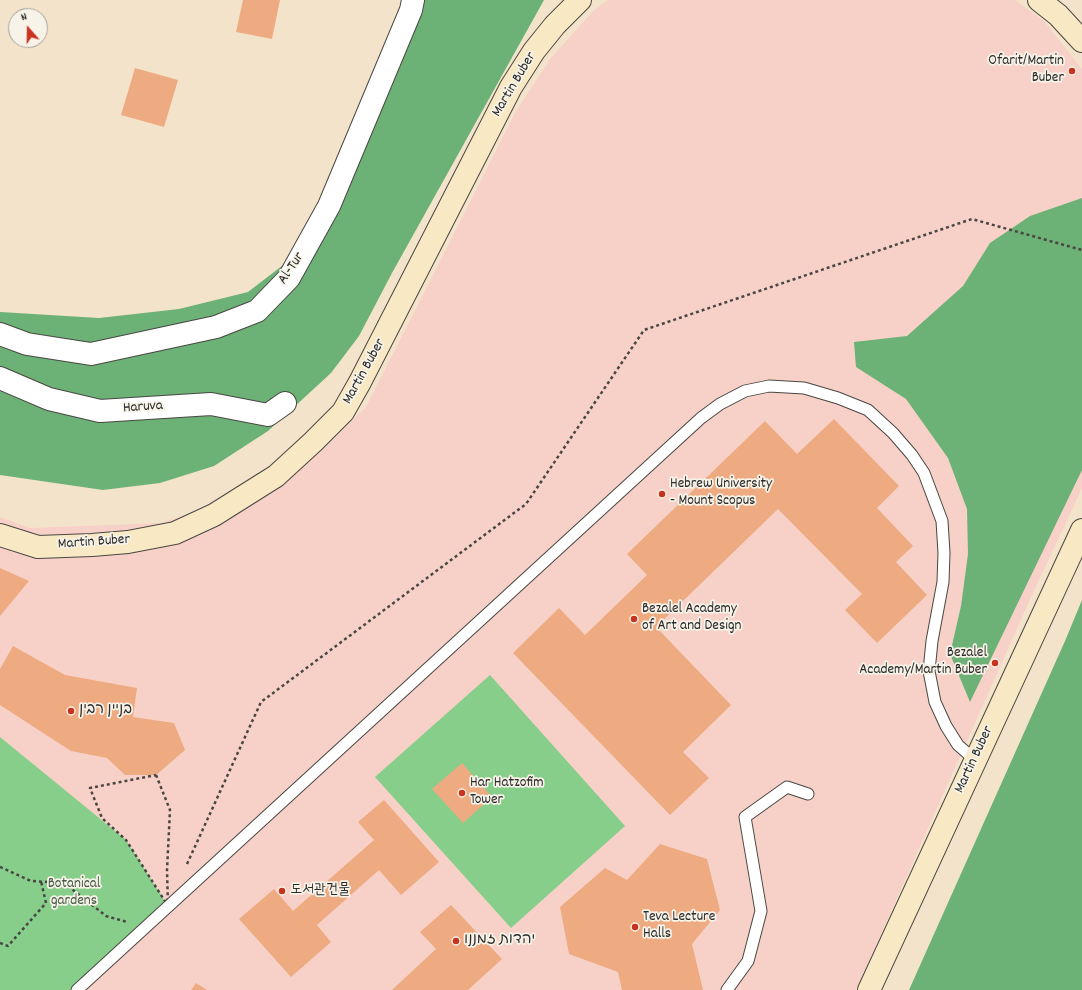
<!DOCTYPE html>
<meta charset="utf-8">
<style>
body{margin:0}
#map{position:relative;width:1082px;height:990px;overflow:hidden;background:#f4e3cb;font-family:Dekko,sans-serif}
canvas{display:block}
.north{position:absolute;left:8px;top:8px;width:40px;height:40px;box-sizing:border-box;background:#f7f3e8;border:1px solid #a5a39c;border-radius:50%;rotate:340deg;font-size:11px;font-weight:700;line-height:16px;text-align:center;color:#2b2b2b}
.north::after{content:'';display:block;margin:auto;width:14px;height:18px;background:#c8321e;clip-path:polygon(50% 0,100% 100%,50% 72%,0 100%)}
</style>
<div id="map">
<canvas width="1082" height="990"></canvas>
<div class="north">N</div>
</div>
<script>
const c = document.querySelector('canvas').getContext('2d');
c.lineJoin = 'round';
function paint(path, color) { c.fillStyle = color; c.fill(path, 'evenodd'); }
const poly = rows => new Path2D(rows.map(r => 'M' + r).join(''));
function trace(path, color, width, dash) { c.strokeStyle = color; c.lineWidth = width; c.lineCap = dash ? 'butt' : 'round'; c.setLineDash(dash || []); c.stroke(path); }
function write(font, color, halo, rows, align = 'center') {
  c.font = font + ' Dekko,"Poor Story","Playpen Sans Hebrew",sans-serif'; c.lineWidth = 3.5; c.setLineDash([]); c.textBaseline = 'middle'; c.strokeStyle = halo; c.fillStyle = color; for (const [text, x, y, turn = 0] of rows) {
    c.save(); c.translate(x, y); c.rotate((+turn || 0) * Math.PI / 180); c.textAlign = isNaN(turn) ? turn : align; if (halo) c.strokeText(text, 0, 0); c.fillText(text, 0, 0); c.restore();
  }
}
paint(poly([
 [608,0,1015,0,1044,21,1082,69,1082,488,1028,604,856,990,0,990,0,517,30,528,160,523,231,501,288,473,321,451,366,407,516,111,551,58,593,11]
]), '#f7d1c7');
paint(poly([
 [490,675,625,826,511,928,375,777],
 [0,737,126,840,168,906,76,990,0,990]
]), '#86ce8a');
paint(poly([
 [410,0,544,0,392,273,359,336,331,373,268,431,214,466,160,483,103,490,0,475,0,312,99,318,179,309,248,292,287,262,332,190],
 [1082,198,1082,470,970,702,950,654,961,606,968,554,967,509,948,458,906,399,856,367,854,342,907,336,963,286,990,243,1030,216],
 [1082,600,1082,990,909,990,1065,641]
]), '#6cb176');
paint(poly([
 [243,0,280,0,272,39,236,32],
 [135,68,178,80,164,127,121,115],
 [834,419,899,486,877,508,913,546,896,562,927,595,877,643,845,610,862,594,778,509,656,627,731,705,683,752,709,778,670,815,513,653,559,608,585,635,647,575,627,554,765,421,797,454],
 [0,568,29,581,0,616],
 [13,646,65,675,137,688,133,717,174,723,185,750,156,775,125,775,107,758,71,751,0,705,0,669],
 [462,763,492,797,463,823,432,789],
 [384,800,439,862,401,895,379,870,317,925,331,942,291,977,239,919,274,889,293,911,374,840,358,822],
 [660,844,707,859,720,910,692,944,703,990,622,990,618,972,569,954,560,907,605,868,627,880],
 [451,905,502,959,468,990,392,990,436,949,420,932],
 [196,983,207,990,191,990]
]), '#eeab81');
const lane = poly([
 [77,990,701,418,720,404,745,391,769,386,804,388,838,398,868,410,893,433,912,455,924,473,942,521,944,553,943,582,932,641,929,671,935,702,946,726,958,745,975,760],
 [727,990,748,961,761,911,745,817,787,787,808,794]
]);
const street = poly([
 [0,334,27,344,91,354,216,327,257,311,289,278,329,206,411,10,413,0],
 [0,378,49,399,100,411,211,404,268,415,285,403]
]);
const secondary = poly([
 [1039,0,1058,15,1082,41],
 [0,535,38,547,92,545,128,542,175,533,214,515,276,476,313,442,343,412,360,382,511,87,534,51,555,25,580,0],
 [869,990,1082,530]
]);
trace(lane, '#494743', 13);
trace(street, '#494743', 24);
trace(secondary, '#494743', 24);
trace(poly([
 [156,775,170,810,167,870,168,906,126,840,102,818,90,788,156,775],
 [187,864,261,702,526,504,644,330,972,219,1082,250],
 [0,867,31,881,64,883,106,916,127,922],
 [0,943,8,946,46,903,41,881]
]), '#494743', 2.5, [3, 3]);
trace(lane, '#fff', 11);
trace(street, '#fff', 22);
trace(secondary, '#f8e8c3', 22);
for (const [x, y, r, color] of [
 [1072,71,4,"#c8321e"],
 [662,494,4,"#c8321e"],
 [634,619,4,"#c8321e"],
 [995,663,4,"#c8321e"],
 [71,711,4,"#c8321e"],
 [462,793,4,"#c8321e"],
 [282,891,4,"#c8321e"],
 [635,927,4,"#c8321e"],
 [456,941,4,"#c8321e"]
]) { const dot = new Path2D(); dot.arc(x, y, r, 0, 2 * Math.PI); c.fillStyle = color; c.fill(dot); trace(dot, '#f7f3e8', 1.5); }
write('15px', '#2b2b2b', '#f7f3e8', [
 ["Ofarit/Martin",1064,62,"right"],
 ["Buber",1064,79,"right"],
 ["Hebrew University",670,485],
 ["- Mount Scopus",670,502],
 ["Bezalel Academy",642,610],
 ["of Art and Design",642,627],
 ["Bezalel",987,654,"right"],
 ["Academy/Martin Buber",987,671,"right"],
 ["בניין רבין",79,711],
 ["Har Hatzofim",470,784],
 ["Tower",470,801],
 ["도서관건물",290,891],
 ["Teva Lecture",643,918],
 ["Halls",643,935],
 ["יהדות זמננו",464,941]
], 'left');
write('15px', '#2b2b2b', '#f7f3e8', [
 ["Martin Buber",515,85,-59],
 ["Al-Tur",292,269,-56],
 ["Martin Buber",365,372,-61],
 ["Haruva",143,408,-4],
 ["Martin Buber",94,543,-4],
 ["Martin Buber",975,760,-65]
]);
write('15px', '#465c48', '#f7f3e8', [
 ["Botanical",74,885],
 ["gardens",74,902]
]);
</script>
